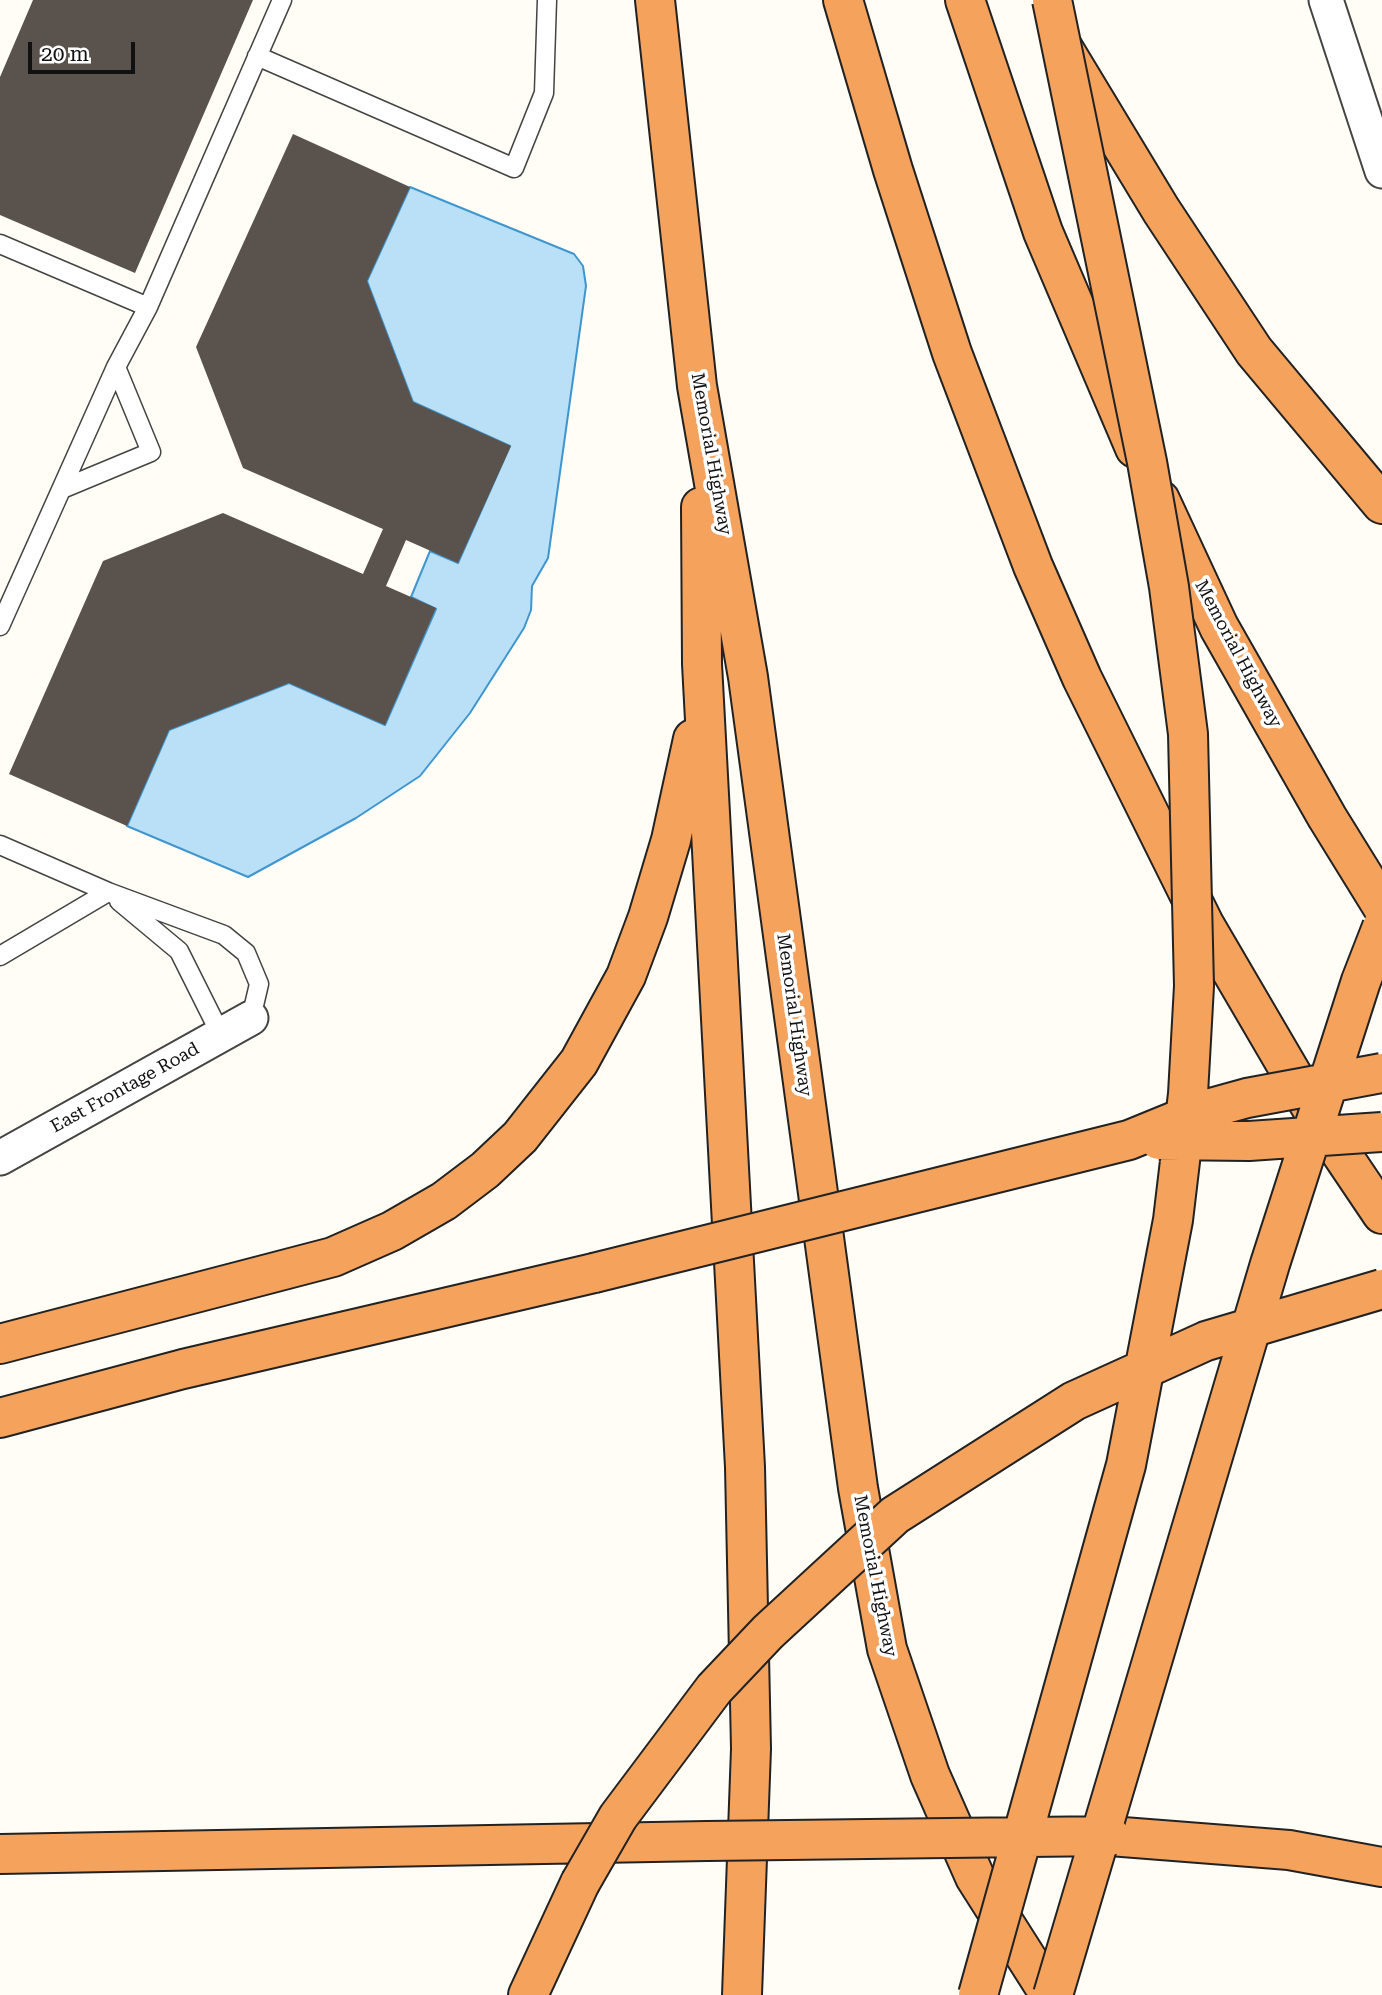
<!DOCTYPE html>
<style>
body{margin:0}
#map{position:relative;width:1382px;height:1995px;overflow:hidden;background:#fffdf5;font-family:"Roboto Serif",serif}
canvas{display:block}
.scale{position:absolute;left:28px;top:42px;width:107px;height:32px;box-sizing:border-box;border:4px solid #111;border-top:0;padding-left:9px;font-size:21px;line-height:24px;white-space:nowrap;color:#111;-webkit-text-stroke:5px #fff;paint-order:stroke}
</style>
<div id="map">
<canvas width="1382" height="1995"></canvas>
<div class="scale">20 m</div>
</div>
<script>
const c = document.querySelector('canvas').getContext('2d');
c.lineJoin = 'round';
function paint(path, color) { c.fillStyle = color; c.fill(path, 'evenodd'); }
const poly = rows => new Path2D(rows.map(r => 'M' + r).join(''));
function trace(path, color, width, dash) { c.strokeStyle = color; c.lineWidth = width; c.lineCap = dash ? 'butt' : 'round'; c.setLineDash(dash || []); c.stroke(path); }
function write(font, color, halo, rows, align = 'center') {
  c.font = font + ' "Roboto Serif",serif'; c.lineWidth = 7; c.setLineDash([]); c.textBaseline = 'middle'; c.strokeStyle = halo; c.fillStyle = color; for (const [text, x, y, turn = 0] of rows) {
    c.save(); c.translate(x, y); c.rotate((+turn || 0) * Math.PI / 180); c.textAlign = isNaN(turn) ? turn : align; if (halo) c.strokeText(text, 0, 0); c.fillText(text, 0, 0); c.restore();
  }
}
const water = poly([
 [410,187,574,254,583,266,586,286,548,558,532,586,531,610,524,628,470,713,420,776,356,818,248,877,127,826,169,730,289,683,385,725,436,609,411,597,430,551,458,563,510,446,413,402,367,281,410,187]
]);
paint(water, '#b9e0f7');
trace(water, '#3f96cf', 2);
paint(poly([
 [33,0,253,0,135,273,0,215,0,77],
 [293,134,410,187,367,281,413,402,511,446,458,563,406,540,386,586,436,608,385,725,289,683,169,730,127,826,9,774,103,561,223,513,363,574,383,529,243,468,196,347]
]), '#5a524d');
const service = poly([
 [257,56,514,168,544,93,547,0],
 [0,244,148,307],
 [62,489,151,452,116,367],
 [0,626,116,367,148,307,282,0],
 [0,845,108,892,0,956],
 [108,892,224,935,246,953,259,984,251,1018],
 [119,901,179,951,221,1035]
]);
const minor = poly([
 [1326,0,1382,171],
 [0,1158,251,1018]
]);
const motorway = poly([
 [655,0,697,386,748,677,858,1488,887,1649,930,1775,975,1877,1050,1995],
 [843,0,893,170,952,353,1033,566,1082,678,1204,924,1318,1119,1382,1214],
 [965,0,1043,232,1135,448],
 [1063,48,1161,210,1254,351,1382,504],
 [1160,500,1219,627,1327,817,1382,906],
 [701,507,702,664,745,1467,751,1749,742,1995],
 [0,1344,333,1257,392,1231,444,1201,485,1170,520,1137,579,1062,626,976,648,917,671,840,693,739],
 [0,1418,183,1369,594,1273],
 [1110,1836,1289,1850,1382,1867],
 [0,1854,707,1841],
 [528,1995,580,1883]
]);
trace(service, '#444', 21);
trace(minor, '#444', 37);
trace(motorway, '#222', 42);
trace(service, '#fff', 18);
trace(minor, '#fff', 33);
trace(motorway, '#f5a25d', 38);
const motorwayBridge = poly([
 [1159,1140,1249,1141,1382,1132],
 [594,1273,1129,1140,1200,1111,1247,1098,1382,1073],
 [707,1841,1110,1836],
 [580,1883,618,1817,714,1689,768,1632,895,1515,1074,1401,1206,1341,1382,1289],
 [978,1995,1126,1465,1173,1220,1188,1094,1194,986,1188,734,1169,587,1147,462,1052,0],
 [1053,1995,1270,1264,1361,981,1382,927]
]);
trace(motorwayBridge, '#222', 42, []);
trace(motorwayBridge, '#f5a25d', 38);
write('18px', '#111', '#fff', [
 ["Memorial Highway",711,454,80],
 ["Memorial Highway",1238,654,62],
 ["Memorial Highway",794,1015,82],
 ["East Frontage Road",125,1088,-29],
 ["Memorial Highway",875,1576,79]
]);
</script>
